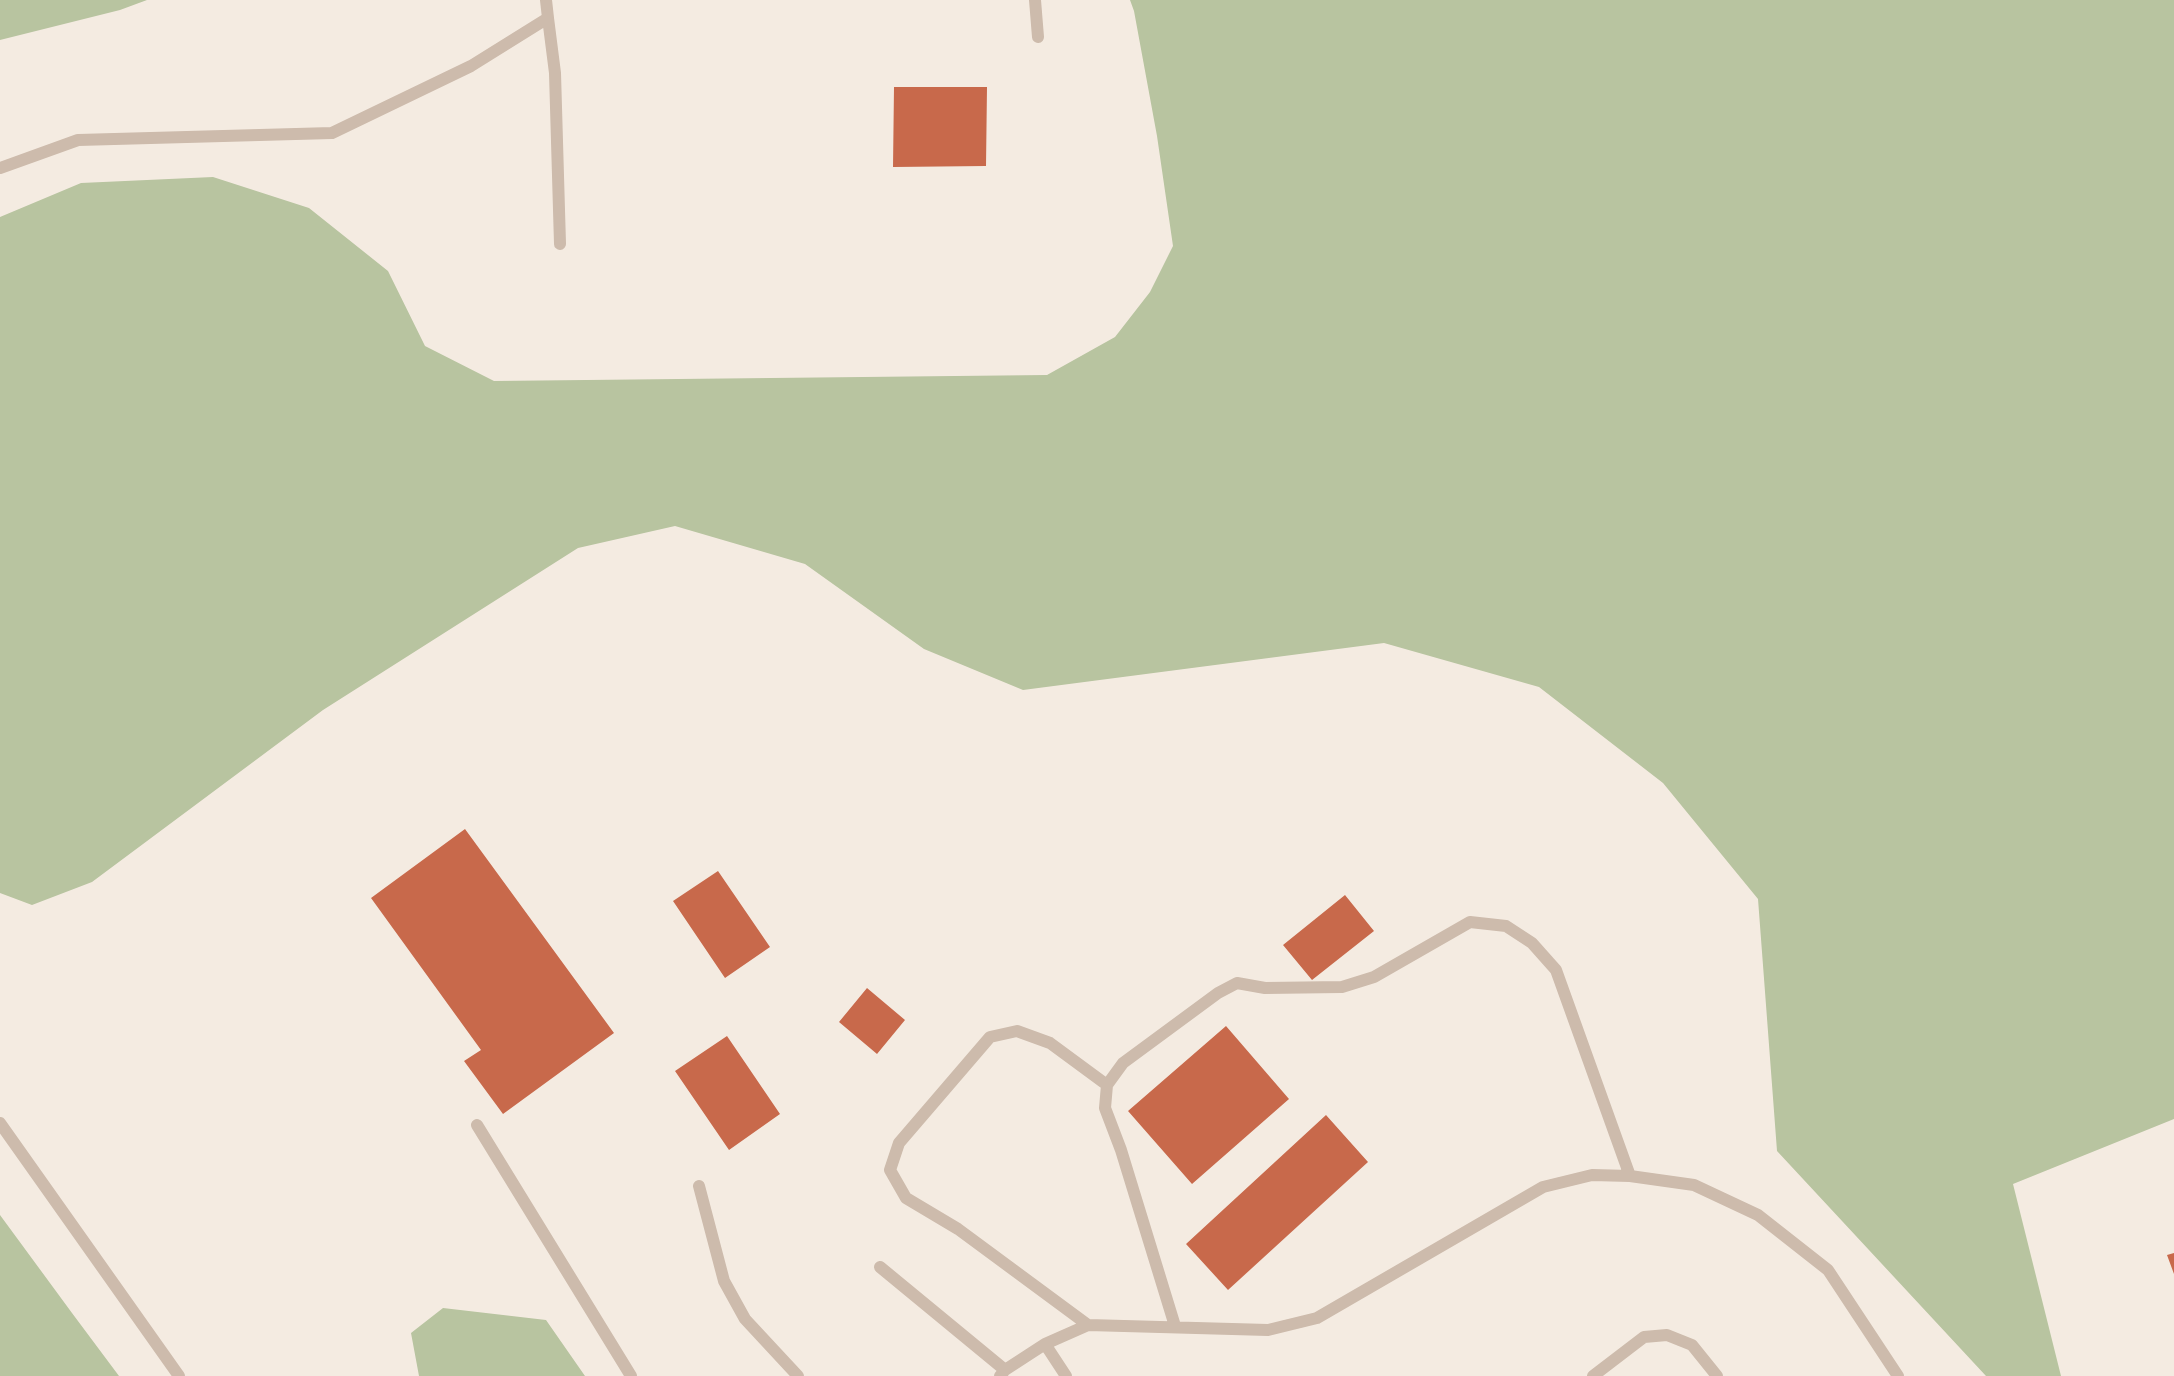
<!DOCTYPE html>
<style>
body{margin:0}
canvas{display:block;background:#f4ebe1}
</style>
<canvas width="2174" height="1376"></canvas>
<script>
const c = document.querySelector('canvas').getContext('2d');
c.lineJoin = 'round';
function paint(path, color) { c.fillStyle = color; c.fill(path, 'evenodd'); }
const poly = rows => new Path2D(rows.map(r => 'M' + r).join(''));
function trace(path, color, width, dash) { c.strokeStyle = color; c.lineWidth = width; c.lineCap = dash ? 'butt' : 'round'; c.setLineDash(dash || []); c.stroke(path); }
paint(poly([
 [0,0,147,0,120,10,0,40],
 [1130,0,2174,0,2174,1119,2013,1184,2061,1376,1986,1376,1777,1151,1758,899,1663,783,1539,687,1384,643,1023,690,924,649,805,564,675,526,578,548,323,710,92,882,32,905,0,893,0,217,81,183,213,177,309,208,388,271,425,346,494,381,1047,375,1115,337,1150,292,1173,246,1157,136,1134,11],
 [0,1215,72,1313,119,1376,0,1376],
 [443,1308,546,1320,585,1376,419,1376,411,1333]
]), '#b8c4a0');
paint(poly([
 [894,87,987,87,986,166,893,167],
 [465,829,614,1033,503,1114,464,1061,481,1050,371,898],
 [718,871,770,947,725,978,673,901],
 [1345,895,1374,931,1312,980,1283,945],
 [867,988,905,1020,877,1054,839,1022],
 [1226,1026,1289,1099,1192,1184,1128,1111],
 [727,1036,780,1114,729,1150,675,1071],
 [1326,1115,1368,1162,1228,1290,1186,1244],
 [2174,1253,2174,1274,2167,1255]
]), '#c8694b');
trace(poly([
 [1035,0,1038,37],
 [548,18,555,73,560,244],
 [0,168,78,140,332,133,471,66,548,18,546,0],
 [0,1123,179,1376],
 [477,1125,631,1376],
 [699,1186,724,1281,745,1319,798,1376],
 [880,1267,1005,1370],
 [1088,1325,958,1229,906,1198,890,1170,899,1143,990,1037,1017,1031,1050,1043,1107,1085],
 [1175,1326,1121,1150,1105,1108,1107,1085,1123,1063,1218,993,1237,983,1265,988,1342,987,1374,977,1470,922,1506,926,1532,943,1556,970,1630,1176],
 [1045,1344,1066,1376],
 [1000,1376,1005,1370,1045,1344,1088,1325,1268,1330,1317,1318,1543,1187,1592,1175,1630,1176,1694,1185,1758,1215,1828,1270,1898,1376],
 [1593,1376,1644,1337,1667,1335,1692,1345,1717,1376]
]), '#cdbbac', 12);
</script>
